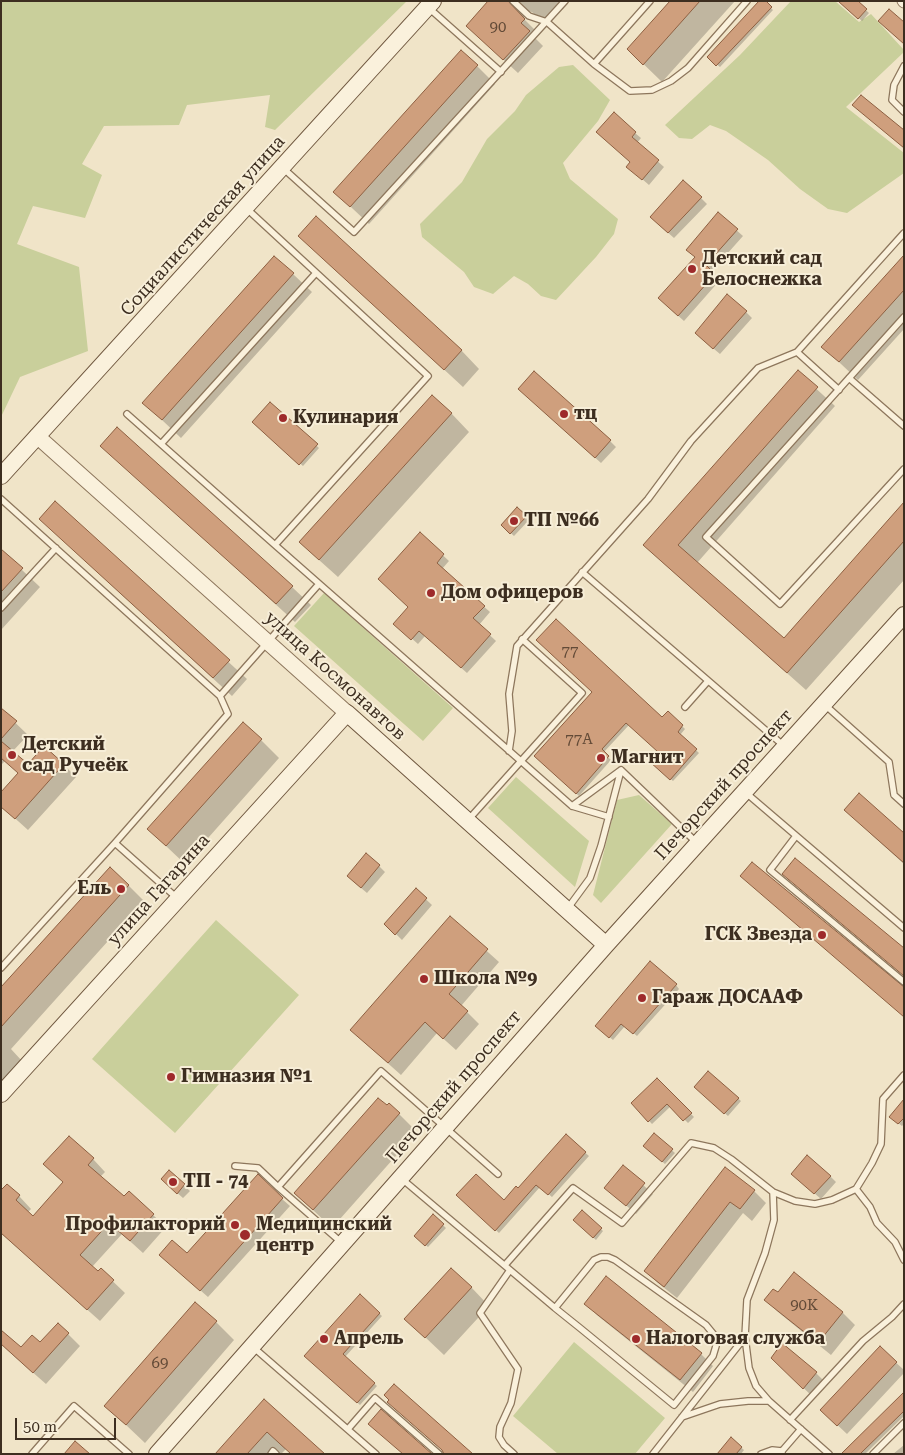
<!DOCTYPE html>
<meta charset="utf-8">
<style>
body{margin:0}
#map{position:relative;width:905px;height:1455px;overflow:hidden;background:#f0e4c8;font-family:"Roboto Serif",serif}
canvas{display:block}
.frame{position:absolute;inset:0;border:2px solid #3d2e20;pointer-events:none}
.scale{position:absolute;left:15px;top:1418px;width:101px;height:22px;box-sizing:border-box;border:2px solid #3d2e20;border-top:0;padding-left:6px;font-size:15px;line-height:18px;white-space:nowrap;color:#3d2e20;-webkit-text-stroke:4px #f7eed8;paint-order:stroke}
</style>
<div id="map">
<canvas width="905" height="1455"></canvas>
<div class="frame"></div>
<div class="scale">50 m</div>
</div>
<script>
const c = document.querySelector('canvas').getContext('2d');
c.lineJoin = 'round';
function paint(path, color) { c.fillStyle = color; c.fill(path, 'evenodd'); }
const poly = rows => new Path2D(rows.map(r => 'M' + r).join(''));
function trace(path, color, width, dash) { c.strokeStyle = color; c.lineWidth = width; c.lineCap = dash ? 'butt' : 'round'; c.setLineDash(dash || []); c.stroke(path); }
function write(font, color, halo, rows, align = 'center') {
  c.font = font + ' "Roboto Serif",serif'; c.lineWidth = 4; c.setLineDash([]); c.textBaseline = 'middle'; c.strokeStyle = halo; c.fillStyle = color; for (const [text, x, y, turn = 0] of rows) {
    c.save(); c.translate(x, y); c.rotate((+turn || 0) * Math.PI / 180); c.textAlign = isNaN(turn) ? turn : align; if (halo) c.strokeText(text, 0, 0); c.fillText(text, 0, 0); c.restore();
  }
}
paint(poly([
 [1,1,407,1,275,130,265,127,270,95,187,105,179,125,104,126,82,164,102,175,85,218,33,206,17,244,79,267,88,351,20,377,1,417],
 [791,1,835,1,859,22,871,14,904,50,904,52,846,107,904,153,904,173,847,213,828,209,800,189,768,160,726,131,710,125,692,139,679,138,665,125,740,55],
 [573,65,610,100,598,121,563,163,570,179,618,219,614,234,596,257,556,300,541,296,528,284,514,276,493,294,474,287,464,272,422,237,420,224,462,182,487,139,515,111,526,95,559,67],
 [324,593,453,708,423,741,294,626],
 [516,777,589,841,575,887,488,808],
 [639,795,672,824,601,903,593,895,617,800],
 [216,920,299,995,175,1133,92,1059],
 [574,1342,665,1418,635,1454,558,1454,513,1416]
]), '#c9cf9b');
paint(poly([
 [508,1,569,1,547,26,532,12,527,11,524,13,524,19,539,34,535,38,543,46,518,73,482,40],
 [672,1,735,1,662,82,628,49],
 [764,1,773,10,720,67,708,57],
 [840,1,856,1,869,13,862,21],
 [477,66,495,84,369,224,335,192],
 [635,133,641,138,637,143,664,167,649,185,634,172,632,162,604,138],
 [701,198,707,204,674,238,657,223],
 [718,214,743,236,711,272,720,280,684,321,665,304,696,257],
 [299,236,461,350,479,369,463,387],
 [904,256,904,329,858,380,823,347],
 [275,257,312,292,181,438,144,403],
 [746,312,752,318,720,354,702,339],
 [798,372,835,406,697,563,784,640,904,504,904,580,806,690,663,563,645,545],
 [526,395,610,441,616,447,601,463],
 [270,404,319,448,303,466,254,422],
 [451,413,469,432,338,577,319,560],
 [102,446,292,587,311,605,295,622],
 [55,503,247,679,232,696,40,519],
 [517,509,529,520,514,536,502,525],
 [420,534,449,561,442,569,490,612,479,625,496,641,467,673,425,636,418,644,401,629,410,607],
 [4,553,40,587,1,630,1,556],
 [594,692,662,719,668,713,685,729,680,735,699,753,673,781,651,762,660,752,629,725,603,753,611,760,579,796,535,756],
 [1,709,28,735,12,752,28,766,63,764,76,777,28,830,8,812,19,773,5,761,1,765],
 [261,740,279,758,185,864,148,829],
 [846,809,904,835,904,864,872,835],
 [379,866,385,872,367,893,354,882],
 [128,885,144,901,11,1049,22,1061,1,1083,1,989],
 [416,890,432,905,402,940,392,930],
 [450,918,499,962,461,1006,479,1024,456,1050,437,1033,401,1075,364,1042],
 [676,985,679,989,637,1036,625,1026,613,1040,596,1026],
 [708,1072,741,1101,728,1116,695,1087],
 [657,1080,694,1117,688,1123,671,1106,652,1124,632,1103],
 [904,1101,904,1124,902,1126,894,1120],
 [399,1114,417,1132,332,1228,295,1193],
 [654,1135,675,1153,665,1164,645,1146],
 [566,1136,589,1156,552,1197,540,1187,499,1233,458,1195,504,1201,518,1190],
 [93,1159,105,1172,100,1177,124,1198,153,1215,166,1227,143,1253,122,1234,92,1267,98,1273,101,1270,125,1293,100,1321,1,1233,1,1192,19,1196,31,1209,28,1212,33,1217],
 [623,1167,653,1194,636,1214,606,1188],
 [725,1168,754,1191,766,1203,752,1221,743,1213,677,1298,658,1283,646,1271],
 [169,1172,190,1191,183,1198,168,1185],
 [830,1176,836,1182,821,1199,798,1179],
 [282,1199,290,1206,208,1297,168,1262,187,1254],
 [582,1212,603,1231,596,1240,574,1220],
 [433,1216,446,1228,428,1247,415,1236],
 [794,1274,843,1313,855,1325,831,1355,778,1312,766,1300,778,1294],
 [606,1278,701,1354,713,1366,693,1392,598,1316,586,1304],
 [471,1287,489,1306,444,1355,406,1319],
 [360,1296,382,1316,345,1357,377,1386,360,1405,306,1356],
 [216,1322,234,1340,145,1443,106,1406],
 [68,1334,80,1346,46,1384,5,1348,21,1349],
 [880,1348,904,1370,904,1373,847,1434,831,1419],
 [772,1358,816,1373,825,1382,813,1397],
 [904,1394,904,1416,865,1454,850,1454],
 [264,1401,323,1454,291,1454,286,1449,281,1454,217,1454],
 [731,1439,744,1450,741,1454,719,1454],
 [904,1445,904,1454,893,1454]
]), '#0003');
const building = poly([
 [488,1,508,1,525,19,521,23,530,31,503,60,466,26,488,1],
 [670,1,700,1,643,65,627,49,670,1],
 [759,1,766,1,772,7,716,66,707,57,759,1],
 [838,1,858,1,867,9,858,19,838,1],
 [889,9,904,22,904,44,878,21,889,9],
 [461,50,478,65,350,207,333,192,461,50],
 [861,95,904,130,904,148,852,105,861,95],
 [614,112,636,132,632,137,659,160,642,180,626,167,630,162,596,132,614,112],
 [683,180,702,197,668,233,650,217,683,180],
 [718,212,738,229,706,265,715,274,678,316,658,298,695,257,686,250,718,212],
 [316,216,462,350,444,370,298,236,316,216],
 [904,255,904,290,839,362,821,347,904,255],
 [274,256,294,273,162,420,142,403,274,256],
 [727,294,747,311,713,349,695,333,727,294],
 [798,370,818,387,678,545,784,638,904,502,904,541,787,673,643,545,798,370],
 [534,371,611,440,595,458,518,389,534,371],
 [432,395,452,413,319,560,299,542,432,395],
 [270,402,318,444,299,465,252,422,270,402],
 [117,427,293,586,276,604,100,446,117,427],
 [55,501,230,660,213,678,39,519,55,501],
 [517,507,527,516,510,534,501,525,517,507],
 [420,532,444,554,437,563,485,606,473,618,491,634,461,668,419,631,411,640,393,624,408,607,378,579,420,532],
 [1,549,23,568,1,592,1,549],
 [556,619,662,717,668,711,683,725,678,732,697,749,670,780,650,762,658,752,626,723,602,749,609,756,576,794,534,756,592,692,536,640,556,619],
 [1,708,17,721,1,739,1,708],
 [243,722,262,739,166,846,147,829,243,722],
 [1,741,28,764,44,746,64,764,15,819,1,807,1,792,18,773,1,758,1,741],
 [859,793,904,833,904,863,844,810,859,793],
 [366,853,380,865,361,888,347,876,366,853],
 [795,858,904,948,904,976,782,874,795,858],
 [752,862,904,987,904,1017,740,876,752,862],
 [110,867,129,885,1,1027,1,987,110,867],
 [416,888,427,898,395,935,384,924,416,888],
 [450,916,488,949,449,994,468,1011,443,1039,425,1022,388,1063,350,1030,450,916],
 [650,961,677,984,633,1034,621,1024,609,1038,595,1026,650,961],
 [708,1071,739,1098,724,1114,694,1087,708,1071],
 [657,1078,692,1113,683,1121,667,1104,648,1122,631,1103,657,1078],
 [378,1098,387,1105,389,1103,400,1113,313,1210,294,1193,378,1098],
 [904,1099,904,1118,898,1124,889,1117,904,1099],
 [654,1133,673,1149,662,1162,643,1146,654,1133],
 [566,1134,586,1152,548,1195,536,1185,495,1231,456,1195,476,1174,504,1200,516,1186,518,1188,566,1134],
 [69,1136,94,1158,88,1165,124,1196,129,1191,154,1214,130,1241,109,1223,80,1255,98,1271,101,1268,114,1280,87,1310,1,1233,1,1190,7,1184,20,1195,16,1200,33,1216,63,1182,43,1164,69,1136],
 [807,1155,831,1176,814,1194,791,1174,807,1155],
 [623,1165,645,1183,626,1206,604,1188,623,1165],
 [725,1167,755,1190,740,1209,730,1202,664,1287,644,1271,725,1167],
 [169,1170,185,1184,177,1194,161,1179,169,1170],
 [258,1174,283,1198,200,1291,159,1255,172,1240,187,1253,258,1174],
 [582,1210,602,1228,593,1238,573,1220,582,1210],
 [433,1214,444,1224,425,1246,414,1236,433,1214],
 [451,1268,472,1287,425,1338,404,1319,451,1268],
 [794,1272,843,1312,818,1343,764,1300,773,1289,778,1292,794,1272],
 [606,1276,702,1353,680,1380,584,1304,606,1276],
 [360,1294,380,1313,343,1354,375,1383,357,1403,304,1356,360,1294],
 [195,1302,217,1321,126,1425,104,1406,195,1302],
 [58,1323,69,1333,33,1373,1,1344,1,1330,21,1347,32,1335,40,1342,58,1323],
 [782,1343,817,1372,803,1389,771,1358,782,1343],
 [880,1346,897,1362,837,1426,820,1410,880,1346],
 [394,1384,473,1454,444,1454,442,1450,387,1402,389,1400,384,1395,394,1384],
 [904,1392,904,1411,860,1454,841,1454,904,1392],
 [264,1399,325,1454,291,1454,267,1432,247,1454,215,1454,264,1399],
 [381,1409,432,1454,403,1454,368,1424,381,1409],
 [731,1437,742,1447,736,1454,717,1454,731,1437],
 [75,1441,90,1454,64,1454,75,1441]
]);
paint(building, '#cf9f7d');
trace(building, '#8d5f41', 1);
const service = poly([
 [513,1,529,16,547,22,594,64,650,1],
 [430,9,501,72],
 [594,64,630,91,652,90,671,81,688,68,747,1],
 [904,66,894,85,892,100,904,112],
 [284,169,354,232,565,1],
 [904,317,706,537,780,604,904,469],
 [849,378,904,426],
 [839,390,797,352,904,233],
 [127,414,275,545,428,376,246,208],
 [161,444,316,273],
 [1,499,220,696],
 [275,545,572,806,609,817],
 [582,572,784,746],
 [1,608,56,548],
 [825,705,889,762,894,795,904,804],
 [685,707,708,681],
 [509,751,512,731,509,694,517,646,648,499,691,441,758,368,797,352],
 [745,792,904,928],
 [572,806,621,770],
 [469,819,582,693,522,639],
 [796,836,770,870,904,982],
 [115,843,177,898],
 [568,908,590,878,601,846,621,770,696,842],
 [1,968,115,843,228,714,220,696,319,584],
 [235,1166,258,1168,278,1187],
 [402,1179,510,1270,480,1313,518,1369,511,1403,500,1427,499,1437,504,1445,514,1454],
 [856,1189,870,1207,877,1223,895,1242,904,1260],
 [342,1243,278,1187,381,1071,498,1174],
 [505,1265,573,1188,622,1223,691,1143,714,1148,731,1159,773,1192,795,1201,815,1204,832,1200,856,1189,872,1163,881,1144,883,1099,904,1075],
 [510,1270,555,1308,580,1328,674,1405,713,1356,716,1346,715,1336,706,1325,615,1260,608,1257,601,1257,594,1260,555,1308],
 [745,1337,749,1368,756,1386,769,1401],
 [253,1347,376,1454],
 [682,1417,720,1404,748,1401,769,1401,829,1454],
 [790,1420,863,1341,892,1317,904,1304],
 [348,1429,375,1398,439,1454],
 [32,1454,74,1406,129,1454],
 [271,1454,273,1451,276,1454],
 [653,1454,745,1337,747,1300,765,1253,774,1220,773,1192],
 [761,1454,772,1450,782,1451],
 [782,1454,782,1451,801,1429],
 [873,1454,904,1423]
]);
const minor = poly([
 [903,1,904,2]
]);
const tertiary = poly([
 [37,436,347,713]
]);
const secondary = poly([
 [1,476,433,1],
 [1,1094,347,713,606,945],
 [157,1454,606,945,904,615]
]);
trace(service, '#8d765c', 8);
trace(minor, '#8d765c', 13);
trace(tertiary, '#8d765c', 17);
trace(secondary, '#6f573f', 18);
trace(service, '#faf1dc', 5.5);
trace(minor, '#faf1dc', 11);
trace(tertiary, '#faf1dc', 15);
trace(secondary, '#faf1dc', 16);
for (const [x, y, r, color] of [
 [692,269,5,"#9e2a2b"],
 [564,414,5,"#9e2a2b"],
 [283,418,5,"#9e2a2b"],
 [514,521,5,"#9e2a2b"],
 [431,593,5,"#9e2a2b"],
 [12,755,5,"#9e2a2b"],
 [601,758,5,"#9e2a2b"],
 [121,889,5,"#9e2a2b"],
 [822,935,5,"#9e2a2b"],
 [424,979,5,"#9e2a2b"],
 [642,998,5,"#9e2a2b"],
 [171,1077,5,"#9e2a2b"],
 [173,1182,5,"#9e2a2b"],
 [235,1225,5,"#9e2a2b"],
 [245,1235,6,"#9e2a2b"],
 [324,1339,5,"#9e2a2b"],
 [636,1339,5,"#9e2a2b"]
]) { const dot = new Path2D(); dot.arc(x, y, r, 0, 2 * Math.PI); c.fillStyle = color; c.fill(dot); trace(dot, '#f7eed8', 2); }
write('15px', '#624a37', null, [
 ["90",498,28],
 ["77",570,652],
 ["77А",579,740],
 ["90К",804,1306],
 ["69",160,1364]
]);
write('18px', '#3d2e20', '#f7eed8', [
 ["Социалистическая улица",203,226,-48],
 ["улица Космонавтов",335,676,42],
 ["Печорский проспект",724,785,-48],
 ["улица Гагарина",159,890,-48],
 ["Печорский проспект",454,1087,-49]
]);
write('bold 18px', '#3d2e20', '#f7eed8', [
 ["Детский сад",702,259],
 ["Белоснежка",702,280],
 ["тц",574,414],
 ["Кулинария",293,418],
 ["ТП №66",524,521],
 ["Дом офицеров",441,593],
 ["Детский",22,745],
 ["сад Ручеёк",22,766],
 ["Магнит",611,758],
 ["Ель",111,889,"right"],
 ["ГСК Звезда",812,935,"right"],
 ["Школа №9",434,979],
 ["Гараж ДОСААФ",652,998],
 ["Гимназия №1",181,1077],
 ["ТП - 74",183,1182],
 ["Профилакторий",225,1225,"right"],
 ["Медицинский",256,1225],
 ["центр",256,1246],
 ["Апрель",334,1339],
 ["Налоговая служба",646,1339]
], 'left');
</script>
